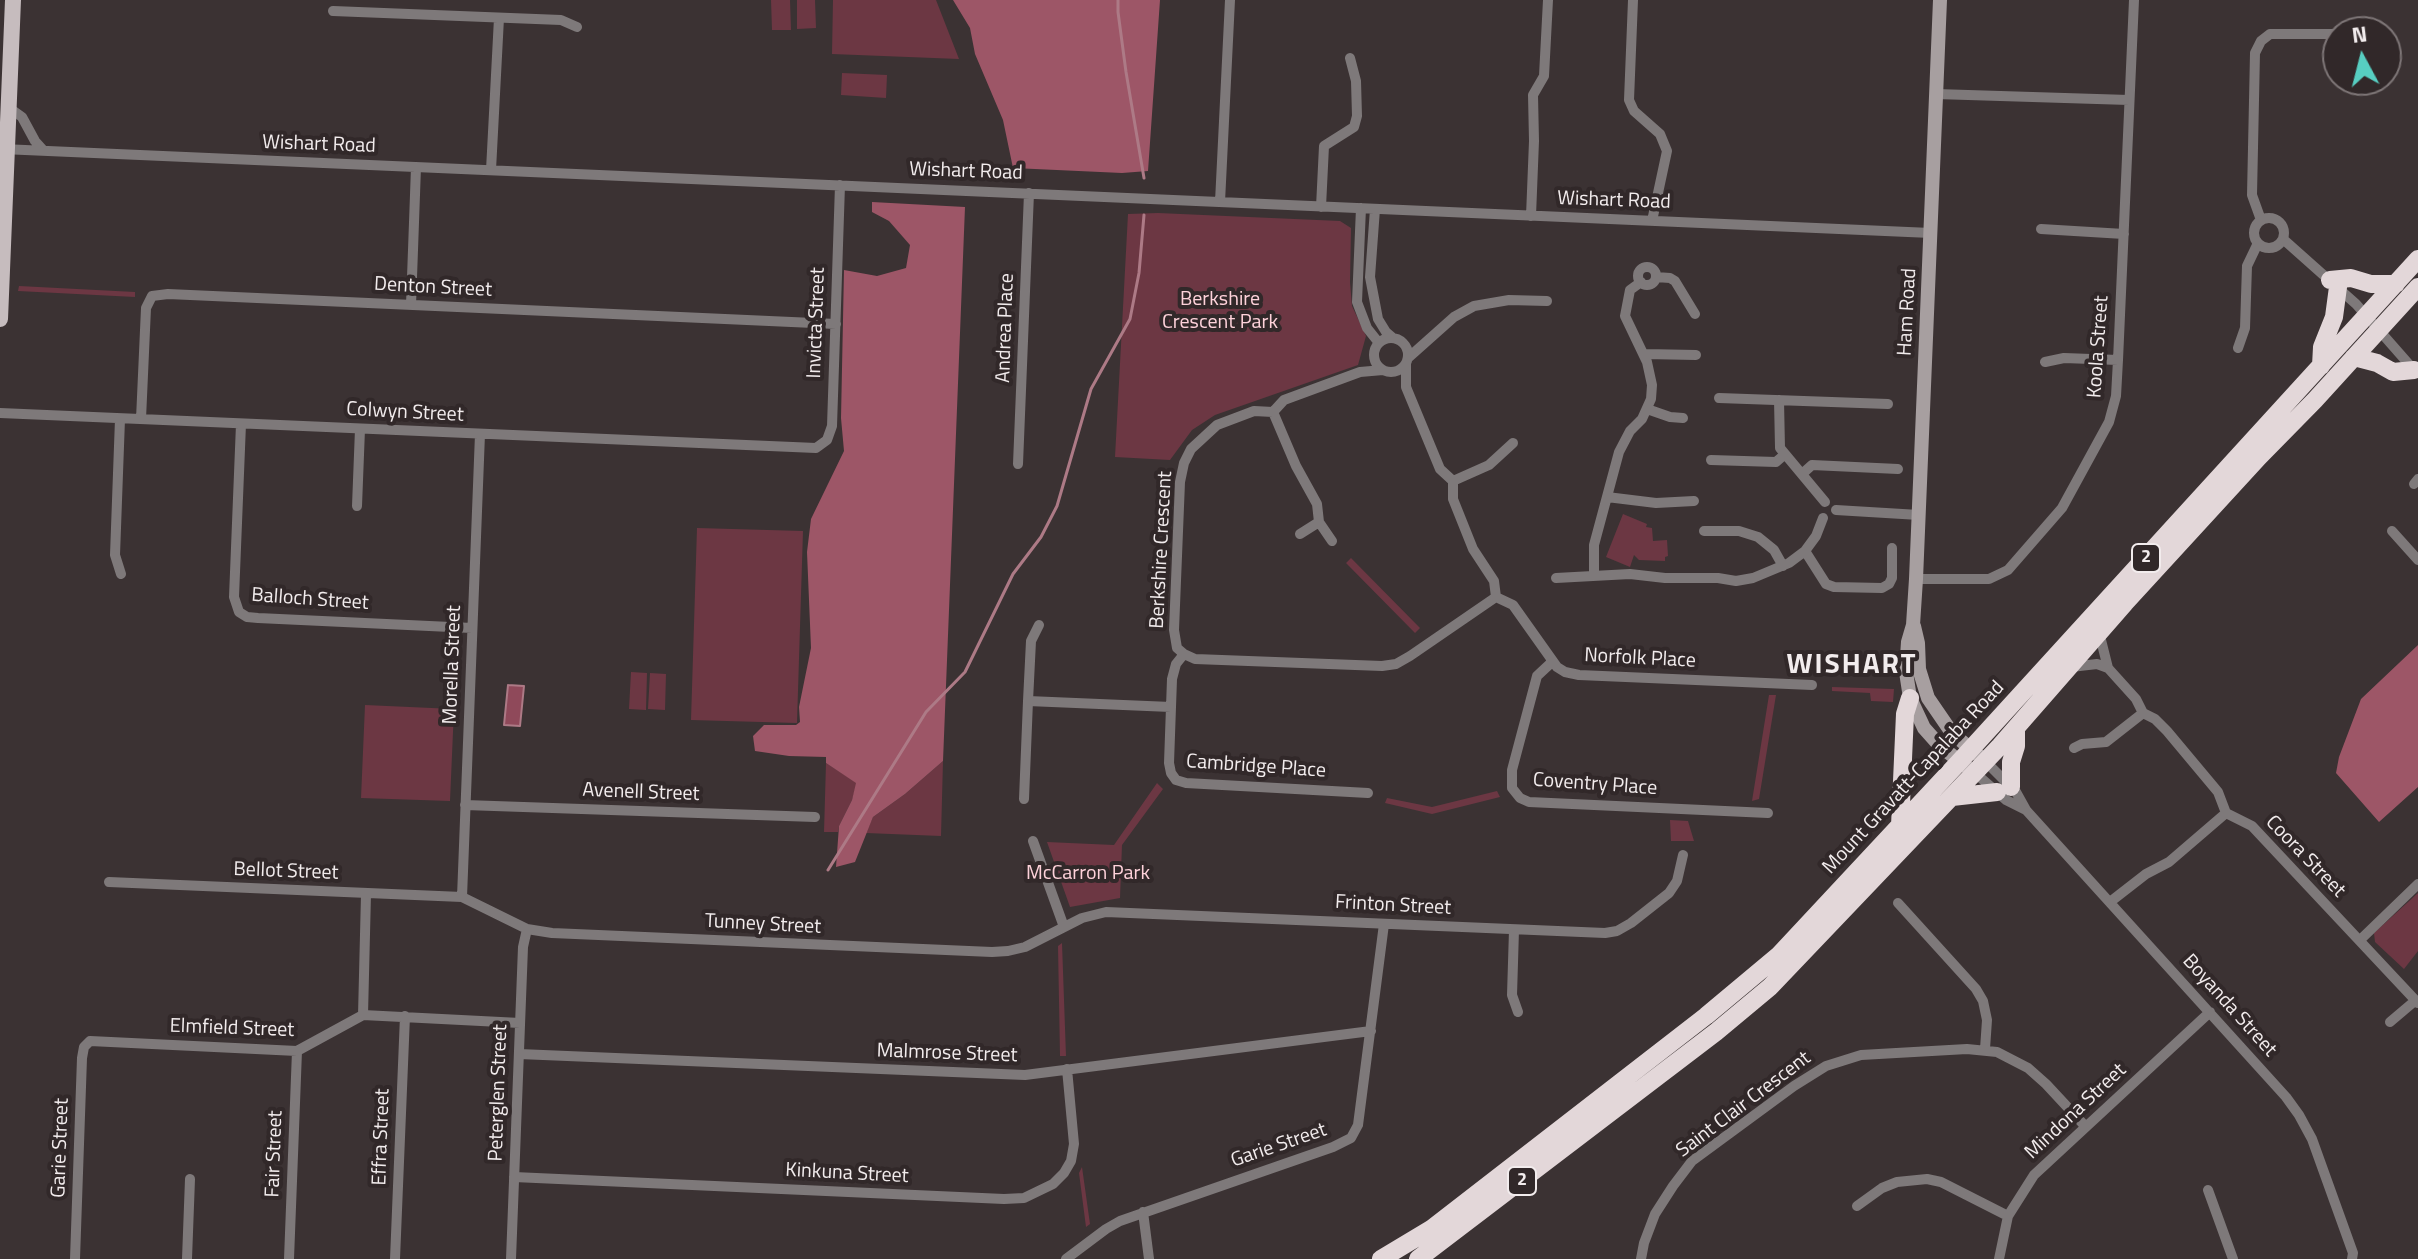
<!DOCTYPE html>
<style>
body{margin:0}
#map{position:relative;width:2418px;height:1259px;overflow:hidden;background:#3b3233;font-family:"Titillium Web",sans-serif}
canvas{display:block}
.north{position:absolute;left:2322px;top:16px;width:80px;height:80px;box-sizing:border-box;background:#312829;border:2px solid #7e7677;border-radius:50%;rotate:353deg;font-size:22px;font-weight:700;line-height:32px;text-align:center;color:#f2eced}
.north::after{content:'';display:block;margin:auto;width:28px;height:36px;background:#57cec1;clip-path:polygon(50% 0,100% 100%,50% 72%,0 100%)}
</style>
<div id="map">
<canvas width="2418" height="1259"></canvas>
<div class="north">N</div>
</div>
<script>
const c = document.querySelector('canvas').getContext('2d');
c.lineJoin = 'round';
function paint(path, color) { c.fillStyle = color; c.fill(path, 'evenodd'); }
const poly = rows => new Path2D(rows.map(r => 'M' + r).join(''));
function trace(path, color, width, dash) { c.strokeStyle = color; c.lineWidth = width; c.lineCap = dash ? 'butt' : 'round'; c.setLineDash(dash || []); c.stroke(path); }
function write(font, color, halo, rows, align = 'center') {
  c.font = font + ' "Titillium Web",sans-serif'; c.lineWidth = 8; c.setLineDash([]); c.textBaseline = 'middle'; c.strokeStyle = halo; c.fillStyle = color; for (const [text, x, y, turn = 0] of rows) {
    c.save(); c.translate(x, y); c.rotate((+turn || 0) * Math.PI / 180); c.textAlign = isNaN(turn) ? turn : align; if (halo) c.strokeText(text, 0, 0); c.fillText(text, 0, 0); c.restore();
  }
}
paint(poly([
 [771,0,790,0,791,30,772,30],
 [797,0,815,0,816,28,797,29],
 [833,0,936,0,959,59,832,54],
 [842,73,887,75,886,98,841,95],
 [1158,213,1340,221,1351,228,1350,282,1352,306,1366,336,1358,365,1215,415,1192,430,1170,460,1115,457,1128,214],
 [19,286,135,292,135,297,18,291],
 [1623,514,1647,524,1646,527,1652,528,1653,541,1667,540,1668,556,1665,557,1665,561,1639,560,1634,555,1630,567,1606,557],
 [697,528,803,531,797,723,691,720],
 [1351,558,1420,628,1415,633,1346,563],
 [631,672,647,673,646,710,629,709],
 [650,673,666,674,665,710,648,709],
 [1832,687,1894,689,1893,702,1871,701,1870,693,1832,691],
 [1769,695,1776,695,1759,799,1752,801],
 [365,705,454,709,450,801,361,798],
 [943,761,941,836,866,833,873,817,905,794],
 [826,763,857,783,852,800,839,826,838,832,824,832],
 [1157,783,1163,789,1122,845,1120,898,1070,907,1047,842,1114,845],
 [1497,791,1500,797,1432,814,1385,803,1387,798,1432,807],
 [1670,820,1688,821,1694,841,1671,841],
 [2418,893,2418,951,2404,969,2375,942,2374,933],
 [1062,943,1066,1056,1060,1056,1058,946],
 [1082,1167,1090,1224,1086,1227,1079,1173]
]), '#6c3743');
paint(poly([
 [953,0,1160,0,1148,171,1122,173,1013,168,1003,120,975,54,970,28],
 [872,202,965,207,943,761,905,794,873,817,855,862,836,867,839,826,852,800,856,783,826,763,826,757,789,756,755,751,753,736,764,725,796,725,800,722,799,707,811,648,807,552,811,519,844,451,841,418,844,270,877,276,906,268,910,245,889,221,872,212],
 [2418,645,2418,787,2379,822,2336,773,2339,757,2361,699]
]), '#9d5667');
const water = poly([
 [508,685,524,686,520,726,504,725,508,685]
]);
paint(water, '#8f495a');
trace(water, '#ad7a86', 2);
trace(poly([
 [1118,0,1118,12,1126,72,1144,178],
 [828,870,926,712,965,672,1013,574,1041,537,1057,506,1091,389,1130,319,1139,273,1144,215]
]), '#ad7a86', 3);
trace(poly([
 [1633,0,1629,100,1634,111,1660,134,1667,151,1652,221],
 [333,11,561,20,577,27],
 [1936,94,2129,100],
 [8,107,22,117,35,141,44,151],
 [2,149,1931,233],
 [491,170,499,18],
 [1220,202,1230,0],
 [1321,207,1324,146,1354,127,1357,116,1356,81,1350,58],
 [1361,208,1357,302,1367,328,1379,343],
 [1375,209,1370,277,1378,319,1386,332,1393,338],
 [1531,216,1534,141,1533,95,1544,76,1548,0],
 '2254 233a15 15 0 1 1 30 0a15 15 0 1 1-30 0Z',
 [2261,220,2252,195,2255,53,2261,41,2270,34,2338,34],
 [2041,229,2124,234],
 [2283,239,2356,304,2414,370],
 '1638 276a9 9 0 1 1 18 0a9 9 0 1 1-18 0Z',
 [1656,277,1670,278,1675,281,1695,314],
 [411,305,416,167],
 '1374 355a17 17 0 1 1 34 0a17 17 0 1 1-34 0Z',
 [2238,348,2245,328,2247,266,2258,243],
 [1645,354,1696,355],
 [1408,358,1454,317,1474,306,1509,300,1547,301],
 [2045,362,2064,358,2118,360],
 [1406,363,1406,387,1440,469,1453,481,1453,499,1473,549,1494,581,1496,597,1513,605,1557,667,1565,672,1579,675,1812,685],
 [1383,370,1360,372,1284,400,1273,412,1254,411,1217,425,1191,449,1184,463,1180,482,1174,630,1177,648,1184,654,1195,659,1382,666,1396,664,1410,656,1496,597],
 [1719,398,1888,404],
 [1779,400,1780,448,1825,502],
 [1647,409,1670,417,1683,418],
 [1273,412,1296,466,1317,504,1319,522],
 [0,413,816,448,827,440,832,426,840,185],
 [120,419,115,555,121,574],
 [141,419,146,308,152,296,168,294,836,324],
 [241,424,234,597,239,612,247,617,258,618,472,628],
 [1711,460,1776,462,1784,455],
 [1018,464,1029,193],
 [1802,474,1812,465,1898,469],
 [1453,481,1489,465,1513,443],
 [2414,484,2418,479],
 [1607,497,1656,503,1694,501],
 [357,506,360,429],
 [1836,510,1919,515],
 [1704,531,1739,531,1758,537,1774,550,1783,566],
 [2392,531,2418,560],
 [1300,534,1319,522,1332,541],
 [1805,551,1826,584,1834,587,1882,588,1889,584,1892,578,1892,548],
 [1594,575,1594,545,1619,452,1630,431,1642,419,1651,399,1652,385,1647,362,1625,316,1630,290,1641,282],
 [1556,578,1630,574,1665,578,1718,578,1736,581,1753,578,1789,563,1805,551,1816,536,1823,518],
 [1916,579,1989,579,2008,570,2062,508,2109,422,2116,396,2118,360,2134,0],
 [2099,632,2108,668,2136,699,2143,713,2155,719,2167,731,2218,792,2226,813,2252,826,2418,1003],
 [1184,654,1176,664,1172,679,1169,763,1171,773,1176,780,1186,783,1368,793],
 [1552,662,1537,676,1512,770,1512,788,1520,798,1529,802,1768,813],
 [2071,667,2097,664,2108,668],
 [1028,701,1031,641,1039,625],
 [2074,748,2082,744,2106,742,2143,713],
 [1985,761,2016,792,2026,810,2286,1097,2299,1115,2312,1139,2353,1253,2352,1259],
 [1974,772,2006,800,2024,809],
 [1024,799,1028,701,1171,707],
 [465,805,815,817],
 [1033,841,1064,927],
 [109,882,462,897,527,929,552,933,992,952,1008,951,1025,947,1082,918,1106,912,1605,933,1617,931,1631,923,1669,893,1677,881,1683,855],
 [462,897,480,434],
 [2110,902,2146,874,2169,862,2226,813],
 [1898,903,1976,989,1983,1001,1987,1020,1985,1049],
 [1514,930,1512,995,1518,1012],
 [2360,940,2418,884],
 [363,1015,366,894],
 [2390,1022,2416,1000],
 [519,1054,1025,1075,1371,1031],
 [514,1177,1004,1199,1024,1198,1053,1184,1064,1173,1071,1161,1074,1144,1067,1069],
 [2208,1190,2233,1259],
 [1857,1206,1882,1188,1897,1182,1927,1179,1941,1182,2008,1216],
 [1143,1212,1149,1259],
 [75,1259,82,1058,84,1047,90,1041,297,1051,363,1015,520,1023],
 [187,1259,190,1179],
 [289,1259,297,1051],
 [395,1259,405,1016],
 [511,1259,523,947,527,929],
 [1066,1259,1106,1229,1120,1221,1333,1147,1351,1138,1358,1125,1384,924],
 [1641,1259,1644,1243,1655,1214,1673,1186,1692,1161,1794,1086,1826,1066,1861,1055,1967,1049,1997,1052,2028,1068,2046,1084,2085,1126],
 [1999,1259,2008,1216,2034,1175,2210,1012]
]), '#7e797a', 10);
trace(poly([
 [1940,0,1916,579,1913,625,1908,642,1906,672,1910,698,1924,728,1940,746,1967,767],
 [1914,626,1918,643,1919,669,1928,698,1952,733,1985,761]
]), '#a79fa0', 14);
trace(poly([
 [0,319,13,0]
]), '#c6bcbe', 16);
trace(poly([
 [2330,280,2351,278,2371,284,2396,284],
 [2354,357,2377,363,2393,372,2414,370],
 [2321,366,2322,347,2334,317,2338,287],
 [2011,787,2011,762,2016,746,2016,728],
 [1952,797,1997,792],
 [1900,826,1905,714,1910,698],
 [1381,1259,1431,1229,1706,1016,1779,955,1960,761,2418,259],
 [1418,1259,1716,1032,1770,987,2000,746,2125,603,2259,457,2315,400,2418,287]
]), '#e3d7d9', 18);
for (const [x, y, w] of [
 [2146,558,28],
 [1522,1181,28]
]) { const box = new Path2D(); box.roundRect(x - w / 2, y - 14, w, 28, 6); c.fillStyle = '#312829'; c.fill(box); trace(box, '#f2eced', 2); }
write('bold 18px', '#f2eced', null, [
 ["2",2146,558],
 ["2",1522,1181]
]);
write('20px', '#f2eced', '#312829', [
 ["Wishart Road",319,145,2],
 ["Wishart Road",966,172,2],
 ["Wishart Road",1614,201,2],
 ["Denton Street",433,288,3],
 ["Ham Road",1908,312,-87],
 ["Invicta Street",817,323,-88],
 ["Andrea Place",1006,328,-88],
 ["Koola Street",2099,347,-86],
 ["Colwyn Street",405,413,3],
 ["Berkshire Crescent",1162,550,-87],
 ["Balloch Street",310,600,4],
 ["Norfolk Place",1640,659,3],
 ["Morella Street",453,665,-88],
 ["Cambridge Place",1256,767,4],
 ["Mount Gravatt-Capalaba Road",1914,778,-47],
 ["Coventry Place",1595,785,4],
 ["Avenell Street",641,793,2],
 ["Coora Street",2305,857,46],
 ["Bellot Street",286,872,2],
 ["Frinton Street",1393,906,3],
 ["Tunney Street",763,925,3],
 ["Boyanda Street",2229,1006,48],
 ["Elmfield Street",232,1029,2],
 ["Malmrose Street",947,1054,2],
 ["Peterglen Street",499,1093,-88],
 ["Saint Clair Crescent",1744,1105,-37],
 ["Mindona Street",2076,1112,-43],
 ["Effra Street",382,1137,-88],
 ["Garie Street",1279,1146,-19],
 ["Garie Street",61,1148,-88],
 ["Fair Street",275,1154,-88],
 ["Kinkuna Street",847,1174,3]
]);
write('20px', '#fed2da', '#312829', [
 ["Berkshire",1220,300],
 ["Crescent Park",1220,323],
 ["McCarron Park",1088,874]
]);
c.letterSpacing = '2px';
write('bold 28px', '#f2eced', '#312829', [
 ["WISHART",1852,666]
]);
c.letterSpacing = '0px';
</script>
